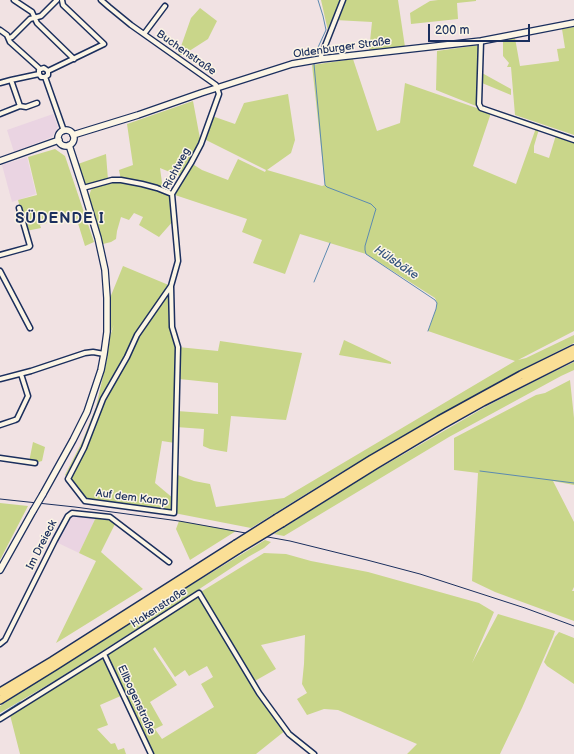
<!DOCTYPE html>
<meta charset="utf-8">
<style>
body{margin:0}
#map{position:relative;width:574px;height:754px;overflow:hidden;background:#f1e2e3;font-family:"Balsamiq Sans",sans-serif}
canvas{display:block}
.scale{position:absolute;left:428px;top:24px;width:102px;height:18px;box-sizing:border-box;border:2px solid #1b2f5e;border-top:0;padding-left:5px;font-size:12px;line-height:14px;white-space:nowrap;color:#1b2f5e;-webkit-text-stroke:3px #fcf5e5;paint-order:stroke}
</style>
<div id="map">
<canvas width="574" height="754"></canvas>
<div class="scale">200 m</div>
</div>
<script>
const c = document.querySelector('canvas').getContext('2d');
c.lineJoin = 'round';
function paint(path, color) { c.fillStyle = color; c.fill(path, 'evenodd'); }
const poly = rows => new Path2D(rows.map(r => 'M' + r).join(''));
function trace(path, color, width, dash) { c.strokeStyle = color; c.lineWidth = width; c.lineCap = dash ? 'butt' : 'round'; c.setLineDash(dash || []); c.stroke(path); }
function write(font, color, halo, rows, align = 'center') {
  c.font = font + ' "Balsamiq Sans",sans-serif'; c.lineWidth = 3; c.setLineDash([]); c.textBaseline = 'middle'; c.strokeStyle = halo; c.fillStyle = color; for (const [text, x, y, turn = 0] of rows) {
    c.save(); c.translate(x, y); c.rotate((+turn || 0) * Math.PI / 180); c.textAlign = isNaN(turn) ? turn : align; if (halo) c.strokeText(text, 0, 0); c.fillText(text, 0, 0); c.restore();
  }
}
paint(poly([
 [53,114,58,127,52,137,14,152,7,130],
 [27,157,36,194,12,202,2,165],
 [73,511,98,514,79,553,56,542]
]), '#ead4e2');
paint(poly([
 [321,0,398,0,405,47,369,51,372,22,335,20,328,31],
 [438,0,476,0,476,1,457,3,458,19,411,24,410,13,430,1],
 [200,8,217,21,208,39,183,55,178,55,191,18],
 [574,27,574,135,515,115,511,67,507,67,509,63,503,56,503,41,515,38,520,66,559,61,557,49,565,48,562,29],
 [479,45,478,104,476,106,436,90,437,51],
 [353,59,377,131,400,123,405,83,491,113,473,166,516,184,536,128,539,129,534,146,534,153,535,153,549,158,556,135,574,142,574,331,518,360,526,358,574,335,574,343,509,376,418,427,335,476,251,528,174,513,86,503,65,475,82,442,96,407,107,359,110,336,114,325,109,336,110,298,123,266,171,286,172,327,178,347,218,351,220,341,302,353,286,420,231,416,227,452,210,449,203,446,204,429,176,427,177,411,218,414,218,383,179,379,178,354,176,379,175,443,162,441,155,483,174,499,175,474,194,481,210,484,216,507,284,498,515,361,428,331,436,309,437,303,435,298,366,254,300,234,285,274,253,263,262,240,242,232,247,219,172,194,174,220,159,237,139,225,143,217,134,213,129,220,121,217,117,231,116,239,111,242,103,244,89,196,91,190,94,187,120,181,155,190,156,188,141,183,121,180,119,170,133,165,127,124,193,101,201,144,191,163,202,170,228,180,238,159,265,172,266,170,204,139,212,116,235,124,244,103,288,94,295,140,291,153,267,170,322,186,325,185,312,65],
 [160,168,182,177,172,194,163,190],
 [482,73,511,89,511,95,482,83],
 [55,149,65,156,94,242,85,246,77,220,70,223,66,214,53,218,52,216,46,218,47,223,40,225,41,228,26,231,18,200,37,195,28,157],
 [106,154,108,180,85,186,78,164],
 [344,340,391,362,391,364,339,355],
 [574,362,574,370,561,376,449,437,284,536,274,534,359,480,487,406,549,374],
 [570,380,574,418,574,485,553,481,574,522,574,587,572,591,574,591,574,621,495,592,472,581,478,473,454,470,454,438,536,395,545,393],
 [33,442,45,447,42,461,35,463,29,462],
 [0,503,28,506,0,560],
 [98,513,110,515,110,517,116,522,101,552,143,589,56,643,96,561,79,553],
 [179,521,236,531,190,560,176,529],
 [265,540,271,542,264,548,248,557,172,607,56,680,0,713,0,706,122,627],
 [264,553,286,554,311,561,368,572,479,603,494,612,472,663,498,614,555,631,553,637,522,708,500,754,407,754,417,744,338,710,324,709,307,715,297,699,307,693,302,684,304,664,305,635,261,645,276,669,253,682,286,730,256,754,151,754,123,695,100,705,108,725,97,729,111,744,115,743,118,750,124,748,126,754,20,754,10,715,199,593],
 [155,647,175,677,185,670,189,676,207,666,213,677,201,684,214,707,162,739,155,729,163,725,150,702,177,685,153,649],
 [559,632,574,638,574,684,547,666,544,662,555,637]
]), '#c9d68a');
trace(poly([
 [314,56,326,30,323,16,318,0],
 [314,64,325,185,327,187,371,204,376,209,375,212,365,246,365,250,366,254,435,300,437,303,436,309,428,331],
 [314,282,330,243],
 [480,471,574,483],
 [0,715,20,702]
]), '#5c8ab0', 1);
const street = poly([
 [14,0,32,12,37,23,74,59],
 [101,0,109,7,131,25,216,85,219,94,201,144,191,163,172,194,178,261,171,286,172,327,178,347,174,513,85,501,68,479,84,448,103,399,127,357,137,335,171,286],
 [0,30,7,35,10,42,40,69],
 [144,34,165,6],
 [9,38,12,37,30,19,41,16,57,0],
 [481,41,479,104,481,108,574,140],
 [321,59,321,56,343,0],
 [48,71,104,44,63,5,62,0],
 [45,77,41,77,39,74,39,70,41,69,44,68,48,71,48,75,45,77,64,131],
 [0,83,11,80],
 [37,103,26,107,20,106,11,80,39,74],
 [0,114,20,106],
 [83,188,112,180,121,180,142,184,157,188,172,194],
 [0,255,29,247,30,246,19,208],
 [0,271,30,328],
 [0,379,31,371,85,353,93,352,104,354],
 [0,425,15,420,17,419,28,396,21,374],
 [0,458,35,463],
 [0,644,5,640,55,540,68,516,72,513,110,517,169,562],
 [104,654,151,754],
 [0,719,104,654,199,593,259,693,289,734,314,754]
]);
const secondary = poly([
 '58 138a8 8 0 1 1 16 0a8 8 0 1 1-16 0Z',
 [73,135,138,115,201,93,292,64,321,59,481,41,574,23],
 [0,161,59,140],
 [43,494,73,440,87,412,101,370,104,354,107,332,107,298,105,270,98,238,83,188,69,145],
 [0,570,33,511]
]);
const highway = poly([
 [277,518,372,459,439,420,521,375,574,349],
 [282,523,375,465,442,425,483,402,574,356],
 [0,692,52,661,236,544],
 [0,700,55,666,239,549]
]);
trace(street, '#1b2f5e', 7);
trace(secondary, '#1b2f5e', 8);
trace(highway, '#1b2f5e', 10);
trace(street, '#fcf5e5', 4);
trace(secondary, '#fcf5e5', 5.5);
trace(highway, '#fadf96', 7);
trace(poly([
 [0,499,75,507,179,521,290,541,367,560,420,574,525,608,574,626]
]), '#1b2f5e', 1);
const secondaryBridge = poly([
 [33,511,43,494]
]);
const highwayBridge = poly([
 [236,544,277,518],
 [239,549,282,523]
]);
trace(secondaryBridge, '#1b2f5e', 8, []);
trace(highwayBridge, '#1b2f5e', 10, []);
trace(secondaryBridge, '#fcf5e5', 5.5);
trace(highwayBridge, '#fadf96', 7);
write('11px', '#1b2f5e', '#fcf5e5', [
 ["Oldenburger Straße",342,48,-8],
 ["Buchenstraße",186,53,35],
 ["Richtweg",177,169,-62],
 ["Auf dem Kamp",132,498,7],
 ["Im Dreieck",42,545,-63],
 ["Hakenstraße",159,608,-33],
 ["Ellbogenstraße",136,700,65]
]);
write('italic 12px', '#365580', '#fcf5e5', [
 ["Hülsbäke",396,263,34]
]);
c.letterSpacing = '1px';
write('bold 15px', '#1b2f5e', '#fcf5e5', [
 ["SÜDENDE I",60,219]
]);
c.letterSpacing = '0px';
</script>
